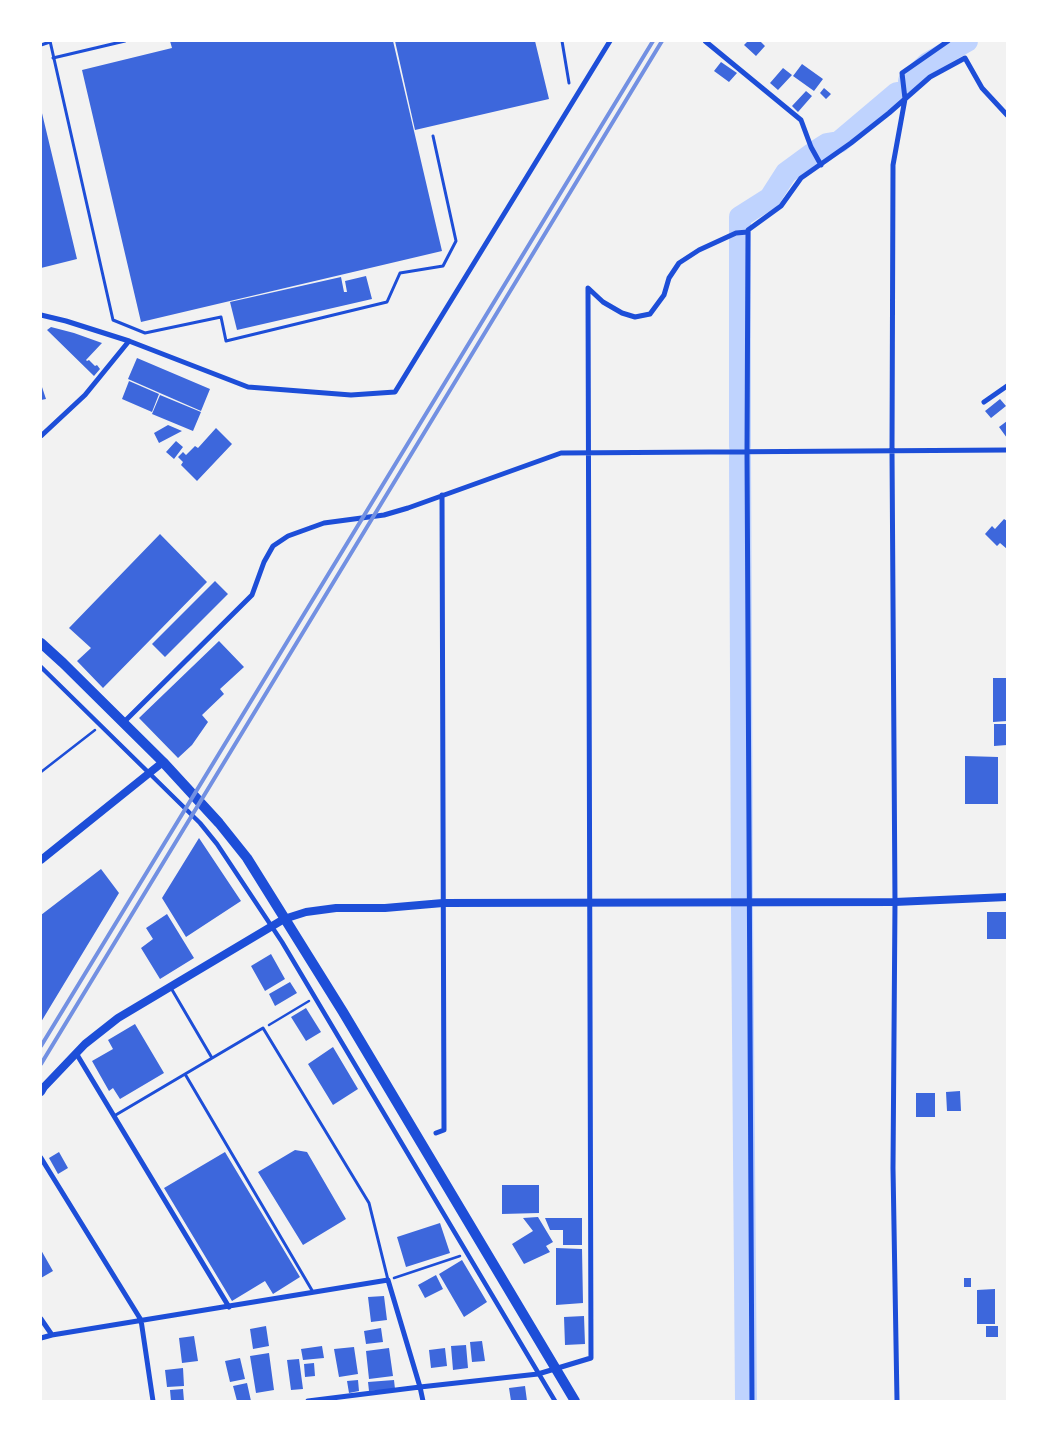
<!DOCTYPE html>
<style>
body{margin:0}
#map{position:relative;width:1048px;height:1442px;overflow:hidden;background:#f2f2f2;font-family:Lora,serif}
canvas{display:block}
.frame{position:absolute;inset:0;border:42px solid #fff;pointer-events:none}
</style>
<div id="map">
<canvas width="1048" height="1442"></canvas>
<div class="frame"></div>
</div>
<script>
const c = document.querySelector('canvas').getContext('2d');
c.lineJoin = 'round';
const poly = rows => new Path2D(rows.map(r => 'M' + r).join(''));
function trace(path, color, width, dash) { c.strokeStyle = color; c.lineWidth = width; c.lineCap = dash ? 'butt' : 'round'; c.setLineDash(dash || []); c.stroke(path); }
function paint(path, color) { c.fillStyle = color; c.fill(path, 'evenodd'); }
trace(poly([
 [909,81,928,63,967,41],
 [816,151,827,144,839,142,897,93],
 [740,446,740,217,770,198,786,173,812,154],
 [740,457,742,896],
 [742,908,746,1401]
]), '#bfd3fe', 22);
paint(poly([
 [170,41,393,41,442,251,141,322,82,70,172,48],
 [395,41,535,41,549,99,415,130],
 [748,41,760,41,765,46,756,56,744,45],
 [721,62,737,73,729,82,714,71],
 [802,64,823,79,814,91,793,76],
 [783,68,792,75,778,90,770,83],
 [824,88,831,94,826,99,820,93],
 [806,91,812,96,798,112,792,106],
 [41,109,77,259,41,268],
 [366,276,372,299,237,330,230,302,341,277,344,292,347,292,345,281],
 [51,327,74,333,102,343,86,360,87,361,89,360,95,366,97,365,100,369,94,376,47,330],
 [137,358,210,389,201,411,128,379],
 [129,381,159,394,152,412,122,399],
 [41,384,46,399,41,400],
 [160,395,201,412,193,431,152,414],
 [1000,399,1006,406,991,418,985,411],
 [1007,421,1007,438,999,427],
 [168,425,182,431,159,443,154,433],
 [216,428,232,444,197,481,181,465,183,462,178,457,183,452,186,455,195,446,198,448],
 [176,441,183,447,174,459,166,452],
 [1004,519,1007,521,1007,549,1000,543,997,546,985,534,992,526,995,529],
 [160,534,207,582,103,688,77,661,91,648,69,628],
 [215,581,228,594,165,657,152,644],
 [219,641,244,667,220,689,224,694,202,715,208,722,192,745,178,758,139,718],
 [993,678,1007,678,1007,721,993,722],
 [994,724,1007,724,1007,745,994,746],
 [965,756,998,757,998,804,965,804],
 [199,838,241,901,186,937,162,898],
 [101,869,119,893,41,1022,41,915],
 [987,912,1007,912,1007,939,987,939],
 [167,914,194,958,160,979,141,948,153,939,146,928],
 [271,954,285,979,265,991,251,966],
 [290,982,297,993,275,1006,269,994],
 [306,1008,321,1032,306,1041,291,1017],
 [135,1024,164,1073,120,1099,113,1088,109,1091,92,1061,113,1049,108,1040],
 [333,1047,358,1089,333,1105,308,1064],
 [960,1091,961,1111,947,1111,946,1092],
 [916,1093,935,1093,935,1117,916,1117],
 [295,1150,307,1152,346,1219,303,1245,258,1172],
 [59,1152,68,1168,58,1174,49,1158],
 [225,1152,300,1277,273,1294,265,1281,232,1301,164,1188],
 [502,1185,539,1185,539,1213,502,1214],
 [538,1217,553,1242,546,1246,550,1252,524,1264,512,1244,533,1231,523,1218],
 [545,1218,582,1218,582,1245,563,1245,563,1230,550,1230],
 [440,1223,450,1253,406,1267,397,1237],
 [556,1248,582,1249,583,1303,556,1305],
 [41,1250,53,1271,41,1278],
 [462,1260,487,1302,464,1317,439,1274],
 [436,1275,443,1289,425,1298,418,1285],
 [964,1278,971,1278,971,1287,964,1287],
 [995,1289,995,1324,977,1324,977,1290],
 [384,1296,387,1320,371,1322,368,1297],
 [584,1316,585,1344,565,1345,564,1317],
 [266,1326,269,1346,253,1349,250,1329],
 [986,1326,998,1326,998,1337,986,1337],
 [381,1328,383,1342,366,1344,364,1331],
 [194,1336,198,1361,182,1363,179,1338],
 [482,1341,485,1361,472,1362,470,1342],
 [466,1345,468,1368,453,1370,451,1346],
 [322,1346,324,1358,303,1360,301,1349],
 [354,1347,358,1374,339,1377,334,1349],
 [389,1348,393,1376,369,1379,366,1351],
 [445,1348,447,1366,431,1368,429,1350],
 [269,1353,274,1390,256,1393,250,1356],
 [240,1358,245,1379,230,1382,225,1361],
 [299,1359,303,1389,291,1390,287,1360],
 [314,1363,315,1376,305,1377,304,1364],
 [183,1368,184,1386,167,1387,165,1370],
 [358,1380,359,1391,349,1393,347,1381],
 [394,1380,395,1389,369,1391,368,1382],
 [247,1383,251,1401,237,1401,233,1386],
 [525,1386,527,1401,511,1401,509,1388],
 [183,1389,184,1401,171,1401,170,1390]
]), '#3d67dc');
trace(poly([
 [41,772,95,730],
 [269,1025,309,1001],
 [394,1278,460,1256]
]), '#1d4ed8', 2.5);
trace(poly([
 [50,41,113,320,145,333,221,317,226,341,387,302,400,273,443,266,456,241,433,136],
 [562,41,569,83],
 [41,45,50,42],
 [53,58,125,41],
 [171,988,212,1058],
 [185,1074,313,1292],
 [114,1116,263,1028,369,1203,388,1280]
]), '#1d4ed8', 3);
trace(poly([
 [41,667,200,823,217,844,282,942,555,1401]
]), '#1d4ed8', 4.5);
trace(poly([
 [705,41,801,120,811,147,821,165],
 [748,232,747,452,752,1401],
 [41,315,66,321,129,341],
 [984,402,1007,386],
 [41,436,85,395,129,341,248,387,351,395,395,392,610,41],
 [123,723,252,595,264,562,273,546,288,536,324,523,384,515,408,508,561,453,1007,450],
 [76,1053,229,1307],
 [436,1133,444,1130,442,495],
 [41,1158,141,1320,153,1401],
 [41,1319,52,1335,41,1338],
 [52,1335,388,1280,420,1387,538,1374,591,1358,588,288,603,302,622,313,635,317,650,314,664,295,669,278,679,263,699,250,736,233,748,232,748,230,781,206,801,178,851,143,889,113,930,77,965,58,982,88,1007,115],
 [308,1401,420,1387,423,1401],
 [897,1401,893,1168,895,902,892,451,893,165,905,99,902,73,948,41]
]), '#1d4ed8', 5);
trace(poly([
 [41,860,163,762],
 [41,1092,44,1087,85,1044,118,1018,284,919,306,912,336,908,385,908,443,903,895,902,1007,897]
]), '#1d4ed8', 8);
trace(poly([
 [41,643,63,663,163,762,219,823,247,858,343,1012,575,1401]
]), '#1d4ed8', 10);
trace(poly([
 [41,1046,653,41],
 [41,1064,662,41]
]), '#7290e2', 4);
</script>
